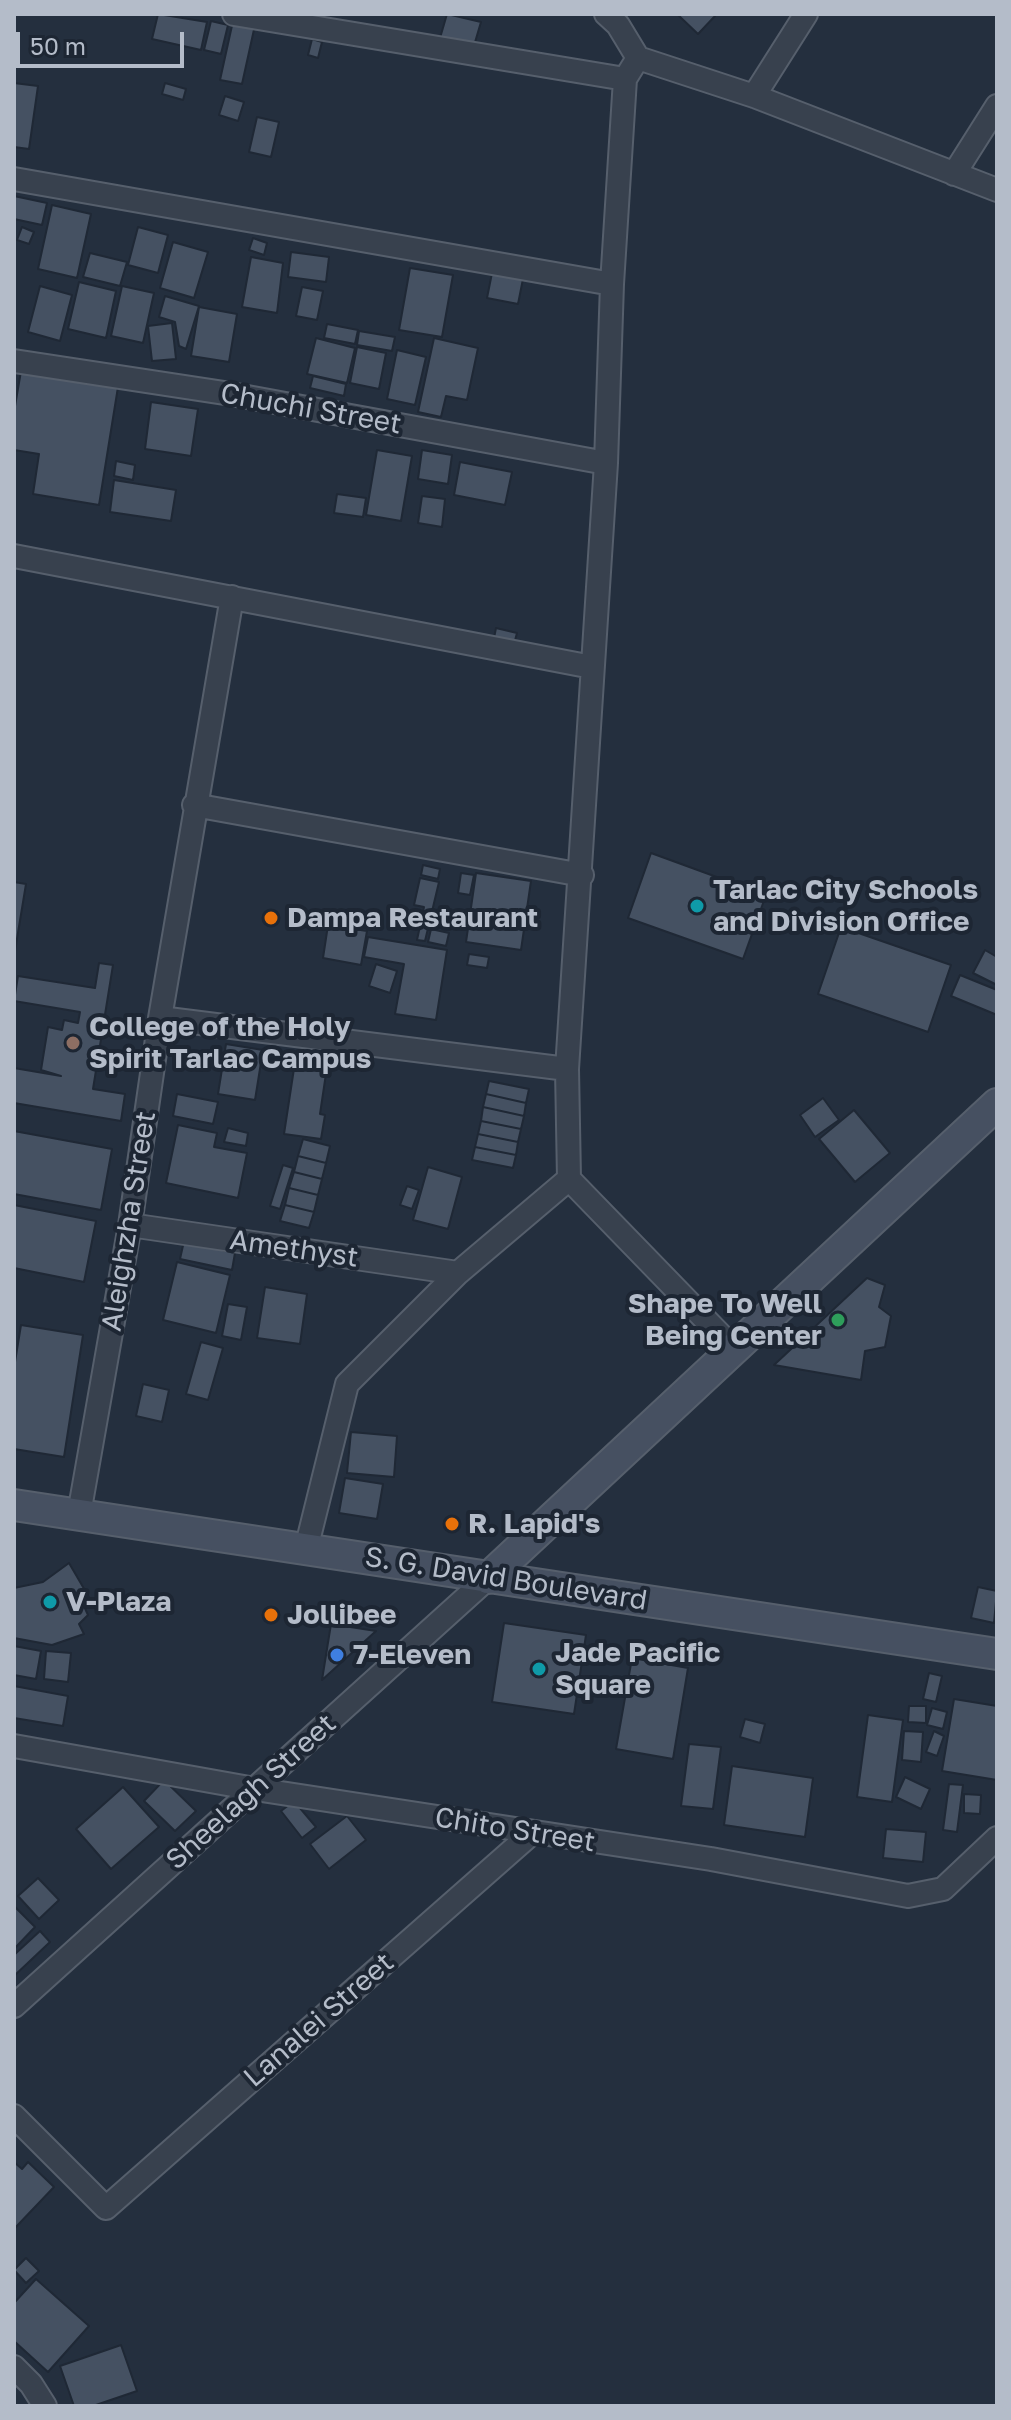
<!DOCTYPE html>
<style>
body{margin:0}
#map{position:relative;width:1011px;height:2420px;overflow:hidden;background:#242f3e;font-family:"Golos Text",sans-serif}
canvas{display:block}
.frame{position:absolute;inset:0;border:16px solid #b4bcc9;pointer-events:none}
.scale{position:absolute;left:16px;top:32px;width:168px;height:36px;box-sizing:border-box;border:4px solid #b4bcc9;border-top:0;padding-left:10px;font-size:24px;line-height:28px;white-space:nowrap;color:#b4bcc9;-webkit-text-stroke:6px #1d2633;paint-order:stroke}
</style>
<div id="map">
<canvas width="1011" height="2420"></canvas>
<div class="frame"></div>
<div class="scale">50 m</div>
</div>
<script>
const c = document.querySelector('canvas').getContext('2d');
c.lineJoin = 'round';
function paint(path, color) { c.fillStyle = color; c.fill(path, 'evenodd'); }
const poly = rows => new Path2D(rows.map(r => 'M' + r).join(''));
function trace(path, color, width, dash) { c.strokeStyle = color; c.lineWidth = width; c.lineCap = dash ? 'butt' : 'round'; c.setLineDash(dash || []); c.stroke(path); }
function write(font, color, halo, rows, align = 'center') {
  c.font = font + ' "Golos Text",sans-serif'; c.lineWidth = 8; c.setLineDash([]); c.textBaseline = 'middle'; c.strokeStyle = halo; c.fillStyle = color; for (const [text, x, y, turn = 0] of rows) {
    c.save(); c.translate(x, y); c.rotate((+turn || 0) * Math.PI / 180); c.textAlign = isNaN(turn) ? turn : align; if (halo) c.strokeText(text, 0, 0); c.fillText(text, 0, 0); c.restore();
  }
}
const building = poly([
 [158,14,207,22,201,50,152,39,158,14],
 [447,14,481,22,473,49,440,38,447,14],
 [677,14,713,14,715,16,698,34,677,14],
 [211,21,228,25,221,54,204,50,211,21],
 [233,21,255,25,242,84,220,80,233,21],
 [312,39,322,42,318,58,308,55,312,39],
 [14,83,38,86,29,149,14,147,14,83],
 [165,83,186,89,183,100,162,94,165,83],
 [225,96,244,102,238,121,219,115,225,96],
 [257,117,279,122,271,157,249,152,257,117],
 [14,196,47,203,42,225,14,219,14,196],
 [52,205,91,214,77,278,38,269,52,205],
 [22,227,34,232,29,244,17,240,22,227],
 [138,227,168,235,158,273,128,265,138,227],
 [253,238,267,243,264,255,249,250,253,238],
 [173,242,208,252,194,298,160,288,173,242],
 [291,252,329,257,326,282,288,277,291,252],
 [90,253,127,262,120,286,83,277,90,253],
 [251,257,283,263,277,313,242,307,251,257],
 [410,268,453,275,442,337,399,330,410,268],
 [492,273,523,279,518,304,487,298,492,273],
 [79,282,116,291,106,338,68,329,79,282],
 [40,286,72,295,60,341,28,332,40,286],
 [122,286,154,293,143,343,111,336,122,286],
 [302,287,323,291,317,320,296,316,302,287],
 [165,296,199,306,186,349,179,346,175,322,159,317,165,296],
 [199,307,237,314,229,362,191,356,199,307],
 [172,323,176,359,152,361,148,326,172,323],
 [327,324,358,330,355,344,324,338,327,324],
 [359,331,395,337,392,351,357,345,359,331],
 [316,338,355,348,347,383,307,374,316,338],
 [434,338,478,348,467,400,446,396,441,417,418,412,434,338],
 [357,347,386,353,379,389,350,383,357,347],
 [397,350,426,357,415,405,387,399,397,350],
 [21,371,118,387,99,505,33,494,39,454,14,450,14,412,21,371],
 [313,376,346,384,344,396,310,388,313,376],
 [151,402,198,409,191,456,145,449,151,402],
 [377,450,412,456,401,521,366,515,377,450],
 [422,450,452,455,448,484,418,479,422,450],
 [116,461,135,465,133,480,114,476,116,461],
 [460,462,512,472,505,505,454,495,460,462],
 [114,480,176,490,171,521,110,512,114,480],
 [337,494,366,498,363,517,334,513,337,494],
 [422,496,445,499,442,527,418,523,422,496],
 [496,628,517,633,513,648,493,643,496,628],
 [651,853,766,895,743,959,628,918,651,853],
 [423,865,440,869,438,879,421,875,423,865],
 [461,873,474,875,470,895,458,893,461,873],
 [476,873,531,881,521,950,466,942,476,873],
 [420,878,439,882,425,941,417,940,424,907,414,905,420,878],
 [14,882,26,884,14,957,14,882],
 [328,925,367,931,361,965,323,958,328,925],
 [841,927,951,965,928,1032,818,994,841,927],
 [431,929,449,933,446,946,428,942,431,929],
 [368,937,447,950,436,1020,395,1014,404,964,364,957,368,937],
 [985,950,997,957,997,985,973,973,985,950],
 [469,954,489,957,487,968,467,965,469,954],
 [99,963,113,965,93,1089,125,1094,121,1121,14,1103,14,1068,61,1076,41,1070,48,1027,62,1030,64,1020,78,1023,80,1012,14,1001,18,976,95,988,99,963],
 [376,964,397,971,390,993,369,986,376,964],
 [960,975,997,990,997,1015,951,996,960,975],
 [226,1044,263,1050,255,1100,218,1094,226,1044],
 [295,1062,327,1067,320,1114,325,1115,321,1139,284,1134,295,1062],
 [489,1081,529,1089,526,1103,486,1094,489,1081],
 [177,1094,218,1102,213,1124,173,1116,177,1094],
 [486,1094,526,1103,524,1116,483,1107,486,1094],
 [823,1098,839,1120,815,1137,800,1115,823,1098],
 [483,1107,524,1116,521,1129,481,1121,483,1107],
 [854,1110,890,1153,855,1182,819,1139,854,1110],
 [481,1121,521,1129,518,1142,478,1134,481,1121],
 [178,1125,217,1133,214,1147,247,1153,238,1198,166,1183,178,1125],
 [228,1128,248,1133,246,1146,224,1142,228,1128],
 [14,1131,112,1149,101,1210,14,1194,14,1131],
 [478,1134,518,1142,516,1155,475,1147,478,1134],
 [303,1139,330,1146,326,1163,298,1156,303,1139],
 [475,1147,516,1155,513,1168,472,1160,475,1147],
 [298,1156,326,1163,322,1179,294,1172,298,1156],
 [283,1165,293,1168,280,1209,270,1206,283,1165],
 [428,1167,462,1177,448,1229,413,1220,428,1167],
 [294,1172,322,1179,318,1195,289,1188,294,1172],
 [407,1186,419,1190,412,1209,400,1205,407,1186],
 [289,1188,318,1195,314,1212,285,1205,289,1188],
 [14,1205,96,1221,84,1282,14,1268,14,1205],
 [285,1205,314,1212,309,1228,280,1221,285,1205],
 [184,1241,235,1253,232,1270,180,1259,184,1241],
 [177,1262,230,1275,216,1333,163,1320,177,1262],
 [867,1278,885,1285,879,1307,891,1316,885,1347,865,1351,861,1380,774,1365,867,1278],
 [265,1287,307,1294,300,1344,257,1338,265,1287],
 [228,1304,247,1307,241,1340,222,1336,228,1304],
 [21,1325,83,1335,64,1457,14,1449,14,1368,21,1325],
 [201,1342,223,1348,208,1400,186,1394,201,1342],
 [143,1384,169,1390,162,1422,136,1416,143,1384],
 [351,1432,397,1436,394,1477,347,1473,351,1432],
 [345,1478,383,1484,377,1519,339,1513,345,1478],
 [69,1563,90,1599,83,1604,88,1615,79,1624,84,1634,52,1645,14,1638,14,1588,43,1582,69,1563],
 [978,1587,997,1591,994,1623,971,1618,978,1587],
 [504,1623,586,1635,574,1714,492,1702,504,1623],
 [331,1624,376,1631,322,1680,331,1624],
 [14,1646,41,1651,36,1679,14,1675,14,1646],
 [46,1651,71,1653,68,1682,44,1679,46,1651],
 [632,1658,688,1668,673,1759,616,1749,632,1658],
 [929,1673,942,1676,936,1702,923,1699,929,1673],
 [14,1686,68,1696,63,1726,14,1718,14,1686],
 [954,1699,997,1706,997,1780,942,1771,954,1699],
 [909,1706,926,1706,926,1723,908,1722,909,1706],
 [932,1708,947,1712,943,1729,927,1725,932,1708],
 [868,1715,903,1720,892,1802,857,1797,868,1715],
 [745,1719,765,1724,760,1743,740,1737,745,1719],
 [904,1731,923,1732,921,1762,902,1760,904,1731],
 [934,1731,944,1736,937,1756,926,1752,934,1731],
 [689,1744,721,1747,713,1809,681,1806,689,1744],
 [732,1766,813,1778,805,1837,724,1825,732,1766],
 [905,1777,930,1789,921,1809,896,1797,905,1777],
 [164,1780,196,1811,175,1831,144,1801,164,1780],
 [949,1784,963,1785,957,1832,943,1830,949,1784],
 [123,1787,159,1827,111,1869,76,1829,123,1787],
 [964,1794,981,1795,980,1814,964,1813,964,1794],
 [294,1801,316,1827,302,1838,281,1811,294,1801],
 [347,1816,366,1840,329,1869,310,1844,347,1816],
 [886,1829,926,1832,923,1862,883,1858,886,1829],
 [38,1878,59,1900,39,1919,18,1896,38,1878],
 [14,1906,35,1927,14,1949,14,1906],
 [40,1931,50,1942,14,1976,14,1955,40,1931],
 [14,2162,22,2169,28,2162,54,2187,14,2229,14,2162],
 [26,2258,39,2271,26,2283,14,2270,26,2258],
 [36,2279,89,2326,48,2372,14,2341,14,2303,36,2279],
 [121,2345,137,2391,93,2406,74,2406,60,2366,121,2345]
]);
paint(building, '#455162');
trace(building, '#1f2835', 2);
const street = poly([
 [234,14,625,79],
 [606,14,618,25,638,58],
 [638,58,754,96,997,190],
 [754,96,806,14],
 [954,174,997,106],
 [14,179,612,284],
 [14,361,231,394,606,463],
 [14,556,592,667],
 [194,805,582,875],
 [160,1018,567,1069],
 [569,1179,734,1349],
 [130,1225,458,1273],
 [79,1514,130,1225,160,1018,232,597],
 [306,1549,347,1384,458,1273,569,1179,567,1069,606,463,612,284,625,79,638,58],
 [14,1746,255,1789,711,1859,908,1896,943,1889,997,1838],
 [14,2006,488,1578],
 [14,2116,106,2208,532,1833],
 [14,2367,31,2384,45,2406]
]);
const secondary = poly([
 [14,1505,997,1654],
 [488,1578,997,1104]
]);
trace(street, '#565f6c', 26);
trace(secondary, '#565f6c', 34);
trace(street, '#38414e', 22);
trace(secondary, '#465061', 30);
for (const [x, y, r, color] of [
 [697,906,8,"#0f9aa8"],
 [271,918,8,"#e8710a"],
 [73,1043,8,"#8d6e63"],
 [838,1320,8,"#2e9e5b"],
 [452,1524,8,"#e8710a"],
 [50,1602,8,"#0f9aa8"],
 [271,1615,8,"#e8710a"],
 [337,1655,8,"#3f7fe0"],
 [539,1669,8,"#0f9aa8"]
]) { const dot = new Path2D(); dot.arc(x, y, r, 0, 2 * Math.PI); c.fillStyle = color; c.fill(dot); trace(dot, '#1d2633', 3); }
write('28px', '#b4bcc9', '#1d2633', [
 ["Chuchi Street",311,409,10],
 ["Aleighzha Street",129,1221,-81],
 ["Amethyst",294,1249,8],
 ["S. G. David Boulevard",506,1579,9],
 ["Sheelagh Street",251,1792,-42],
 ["Chito Street",515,1830,9],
 ["Lanalei Street",319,2020,-41]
]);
write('bold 28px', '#b4bcc9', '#1d2633', [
 ["Tarlac City Schools",713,890],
 ["and Division Office",713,922],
 ["Dampa Restaurant",287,918],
 ["College of the Holy",89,1027],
 ["Spirit Tarlac Campus",89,1059],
 ["Shape To Well",822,1304,"right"],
 ["Being Center",822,1336,"right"],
 ["R. Lapid's",468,1524],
 ["V-Plaza",66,1602],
 ["Jollibee",287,1615],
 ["Jade Pacific",555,1653],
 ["Square",555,1685],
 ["7-Eleven",353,1655]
], 'left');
</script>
